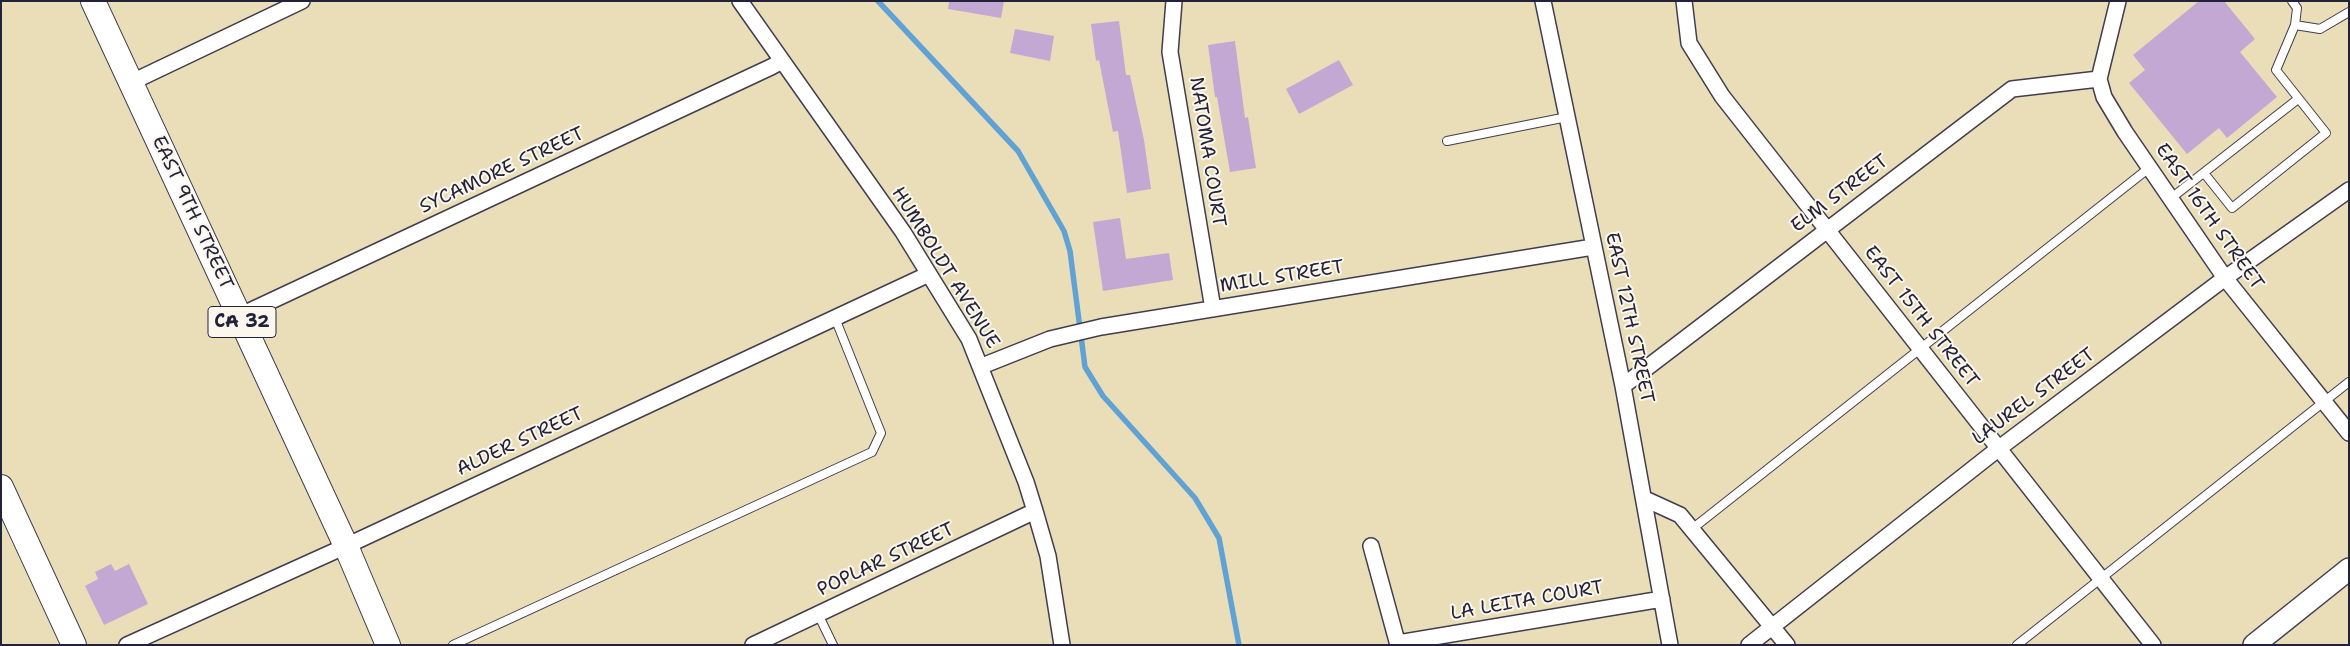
<!DOCTYPE html>
<style>
body{margin:0}
#map{position:relative;width:2350px;height:646px;overflow:hidden;background:#eadeb9;font-family:"Shantell Sans",sans-serif}
canvas{display:block}
.frame{position:absolute;inset:0;border:2px solid #22223b;pointer-events:none}
</style>
<div id="map">
<canvas width="2350" height="646"></canvas>
<div class="frame"></div>
</div>
<script>
const c = document.querySelector('canvas').getContext('2d');
c.lineJoin = 'round';
const poly = rows => new Path2D(rows.map(r => 'M' + r).join(''));
function trace(path, color, width, dash) { c.strokeStyle = color; c.lineWidth = width; c.lineCap = dash ? 'butt' : 'round'; c.setLineDash(dash || []); c.stroke(path); }
function paint(path, color) { c.fillStyle = color; c.fill(path, 'evenodd'); }
function write(font, color, halo, rows, align = 'center') {
  c.font = font + ' "Shantell Sans",sans-serif'; c.lineWidth = 4; c.setLineDash([]); c.textBaseline = 'middle'; c.strokeStyle = halo; c.fillStyle = color; for (const [text, x, y, turn = 0] of rows) {
    c.save(); c.translate(x, y); c.rotate((+turn || 0) * Math.PI / 180); c.textAlign = isNaN(turn) ? turn : align; if (halo) c.strokeText(text, 0, 0); c.fillText(text, 0, 0); c.restore();
  }
}
trace(poly([
 [878,1,1018,151,1064,231,1070,251,1085,367,1103,396,1195,498,1219,538,1239,645]
]), '#61a2d4', 5.5);
paint(poly([
 [949,1,1004,1,1001,18,948,9],
 [2199,1,2224,1,2255,39,2240,52,2277,97,2227,138,2219,128,2187,154,2129,83,2145,70,2133,55],
 [1119,21,1126,75,1130,75,1144,140,1151,189,1127,193,1118,131,1113,132,1099,60,1096,61,1091,24],
 [1015,29,1054,36,1050,61,1010,53],
 [1235,41,1245,118,1248,117,1256,168,1230,172,1217,97,1215,97,1208,45],
 [1339,60,1353,85,1299,114,1286,89],
 [1120,218,1126,259,1169,253,1173,280,1103,291,1093,222],
 [111,564,115,571,129,564,148,604,104,625,85,586,98,579,95,572]
]), '#c3a8d3');
const lane = poly([
 [2295,25,2320,29,2349,12],
 [1447,141,1567,117],
 [2204,173,2232,208,2326,133,2276,70,2295,25,2297,8,2292,1],
 [2170,199,2298,99],
 [1692,529,2149,168],
 [818,614,833,645],
 [453,645,872,452,881,433,835,318],
 [2017,645,2349,382]
]);
const street = poly([
 [740,1,903,232,969,339,1026,482,1035,511,1048,556,1062,645],
 [1174,1,1170,52,1213,309],
 [1543,1,1623,386,1670,645],
 [1684,1,1689,43,1722,96,2153,645],
 [2118,1,2099,79,2104,97,2125,132,2225,278,2349,433],
 [132,82,302,1],
 [239,316,771,67,782,61],
 [982,366,1050,339,1101,327,1593,247],
 [1623,386,2012,89,2099,79],
 [1645,499,1680,515,1787,645],
 [1371,546,1398,645],
 [1398,643,1662,599],
 [127,645,346,546,929,274],
 [753,645,1035,511],
 [1749,645,1998,449,2225,278,2349,190]
]);
const secondary = poly([
 [2254,645,2349,569]
]);
const primary = poly([
 [93,1,346,546,388,645],
 [1,487,74,645]
]);
trace(lane, '#403e4e', 10);
trace(street, '#403e4e', 18);
trace(secondary, '#403e4e', 24);
trace(primary, '#403e4e', 26);
trace(lane, '#fff', 8);
trace(street, '#fff', 15);
trace(secondary, '#fff', 21);
trace(primary, '#fff', 24);
for (const [x, y, w] of [
 [242,322,68]
]) { const box = new Path2D(); box.roundRect(x - w / 2, y - 15.5, w, 31, 4); c.fillStyle = '#fbf7ec'; c.fill(box); trace(box, '#22223b', 1); }
write('bold 18px', '#22223b', null, [
 ["CA 32",242,322]
]);
write('19px', '#22223b', '#fbf7ec', [
 ["NATOMA COURT",1207,152,81],
 ["SYCAMORE STREET",502,171,-25],
 ["ELM STREET",1840,194,-37],
 ["EAST 9TH STREET",192,213,65],
 ["EAST 16TH STREET",2209,217,55],
 ["HUMBOLDT AVENUE",945,268,58],
 ["MILL STREET",1282,277,-9],
 ["EAST 15TH STREET",1921,317,52],
 ["EAST 12TH STREET",1629,318,78],
 ["LAUREL STREET",2034,397,-37],
 ["ALDER STREET",520,442,-25],
 ["POPLAR STREET",886,560,-25],
 ["LA LEITA COURT",1527,601,-10]
]);
</script>
